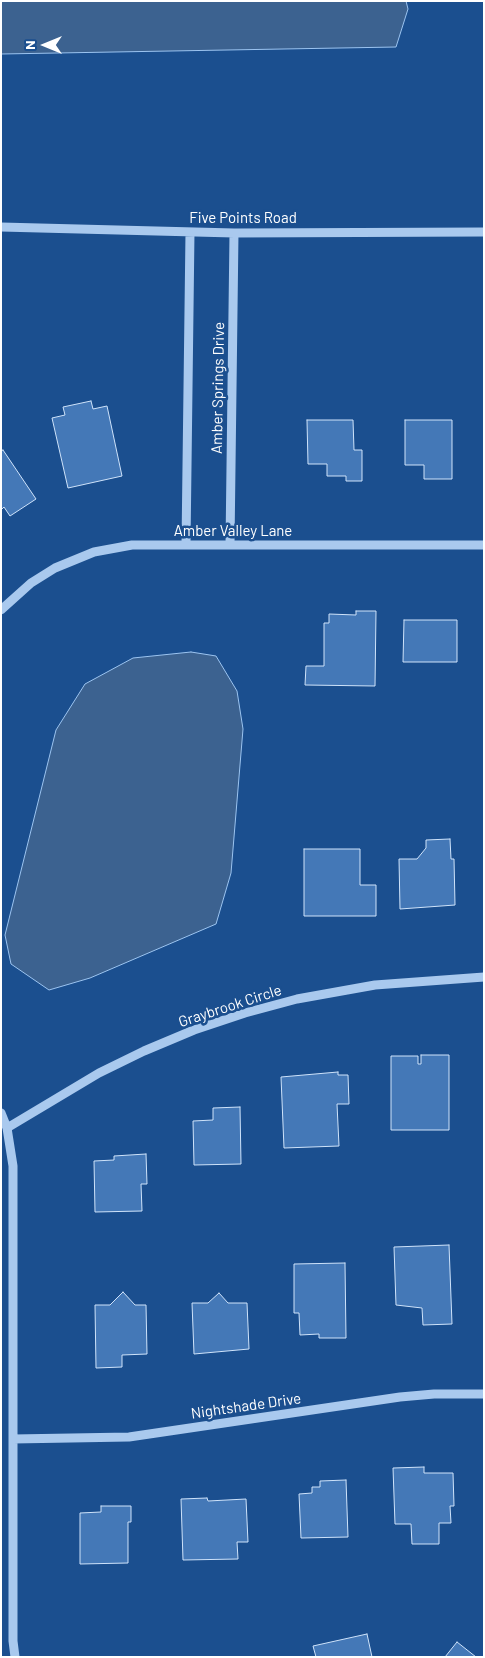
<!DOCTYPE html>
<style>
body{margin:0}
#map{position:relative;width:485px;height:1658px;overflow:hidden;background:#1b4f8f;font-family:Barlow,sans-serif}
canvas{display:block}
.frame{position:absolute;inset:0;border:2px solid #fff;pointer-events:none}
.north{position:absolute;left:20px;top:20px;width:50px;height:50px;-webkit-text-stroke:4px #1b4f8f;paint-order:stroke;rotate:270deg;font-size:14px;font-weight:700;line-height:20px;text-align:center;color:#fff}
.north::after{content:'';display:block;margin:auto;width:18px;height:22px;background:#fff;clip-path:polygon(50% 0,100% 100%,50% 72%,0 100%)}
</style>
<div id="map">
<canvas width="485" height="1658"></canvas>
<div class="frame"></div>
<div class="north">N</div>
</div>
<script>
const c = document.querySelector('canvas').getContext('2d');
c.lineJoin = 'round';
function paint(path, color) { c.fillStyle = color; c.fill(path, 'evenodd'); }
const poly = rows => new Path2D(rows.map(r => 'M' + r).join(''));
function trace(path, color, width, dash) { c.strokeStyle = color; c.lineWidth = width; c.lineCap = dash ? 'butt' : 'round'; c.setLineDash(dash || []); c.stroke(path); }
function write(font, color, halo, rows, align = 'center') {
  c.font = font + ' Barlow,sans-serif'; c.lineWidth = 5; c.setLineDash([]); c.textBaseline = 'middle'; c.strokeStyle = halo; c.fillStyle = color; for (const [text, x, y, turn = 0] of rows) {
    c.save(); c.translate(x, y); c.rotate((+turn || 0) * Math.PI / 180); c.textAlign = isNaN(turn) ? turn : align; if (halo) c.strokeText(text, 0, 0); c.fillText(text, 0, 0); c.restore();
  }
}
const water = poly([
 [1,1,406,1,408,9,396,47,1,54,1,1],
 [191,652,216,656,237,691,243,729,231,873,216,924,90,978,49,990,11,964,5,935,56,730,85,684,133,658,191,652]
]);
paint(water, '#3c6290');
trace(water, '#9cc4f0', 1);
const building = poly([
 [91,401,93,409,107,406,122,476,68,488,52,418,65,415,63,407,91,401],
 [307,420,353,420,354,450,362,450,362,481,346,481,346,476,327,476,327,464,308,464,307,420],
 [405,420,452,420,452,479,424,479,424,465,405,465,405,420],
 [3,450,36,499,10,516,4,507,1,510,1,451,3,450],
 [356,611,376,611,375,686,305,685,306,666,324,666,324,623,329,623,329,614,356,615,356,611],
 [404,620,457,620,457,662,403,662,404,620],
 [450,839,451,859,454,859,455,905,400,909,399,859,417,859,426,848,426,840,450,839],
 [304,849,360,849,360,885,376,885,376,916,304,916,304,849],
 [421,1055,449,1055,449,1130,391,1130,391,1056,418,1056,418,1064,421,1064,421,1055],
 [338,1072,338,1075,348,1075,349,1104,337,1104,339,1146,284,1148,281,1077,338,1072],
 [240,1107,241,1164,194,1165,193,1121,213,1120,213,1108,240,1107],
 [146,1154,147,1184,141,1184,142,1211,95,1212,94,1161,114,1160,114,1156,146,1154],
 [449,1245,452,1324,423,1325,422,1308,396,1305,394,1247,449,1245],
 [345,1263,346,1338,319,1338,319,1334,300,1335,299,1313,294,1313,294,1264,345,1263],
 [123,1292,135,1305,146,1305,147,1354,122,1355,122,1367,96,1368,95,1305,110,1305,123,1292],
 [219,1293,228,1303,247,1303,249,1349,194,1354,192,1303,208,1303,219,1293],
 [424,1467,424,1473,453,1473,454,1506,450,1506,451,1523,439,1523,439,1544,412,1544,411,1524,395,1524,393,1468,424,1467],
 [346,1480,348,1537,301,1538,299,1494,312,1493,312,1487,320,1487,320,1481,346,1480],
 [207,1498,208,1501,246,1499,248,1542,237,1542,238,1559,183,1560,181,1499,207,1498],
 [101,1506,131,1506,131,1522,128,1522,128,1563,80,1564,80,1513,101,1512,101,1506],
 [367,1634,372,1657,316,1657,313,1646,367,1634],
 [457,1642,476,1657,445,1657,457,1642]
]);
paint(building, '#4478b7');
trace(building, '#cfe3fa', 1);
trace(poly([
 [1,227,234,233,484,232],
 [186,544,190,232],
 [230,544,234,233],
 [1,610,31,583,55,568,94,552,132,545,484,545],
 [1,1113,7,1128,13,1166,13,1641,15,1657],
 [7,1128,99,1073,144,1051,194,1030,245,1013,297,999,375,985,484,977],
 [13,1439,129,1437,400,1397,434,1394,484,1394]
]), '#a9c9ee', 9);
write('15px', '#fff', '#1b4f8f', [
 ["Five Points Road",243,218],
 ["Amber Springs Drive",218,388,-89],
 ["Amber Valley Lane",233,531],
 ["Graybrook Circle",230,1006,-18],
 ["Nightshade Drive",246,1406,-8]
]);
</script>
